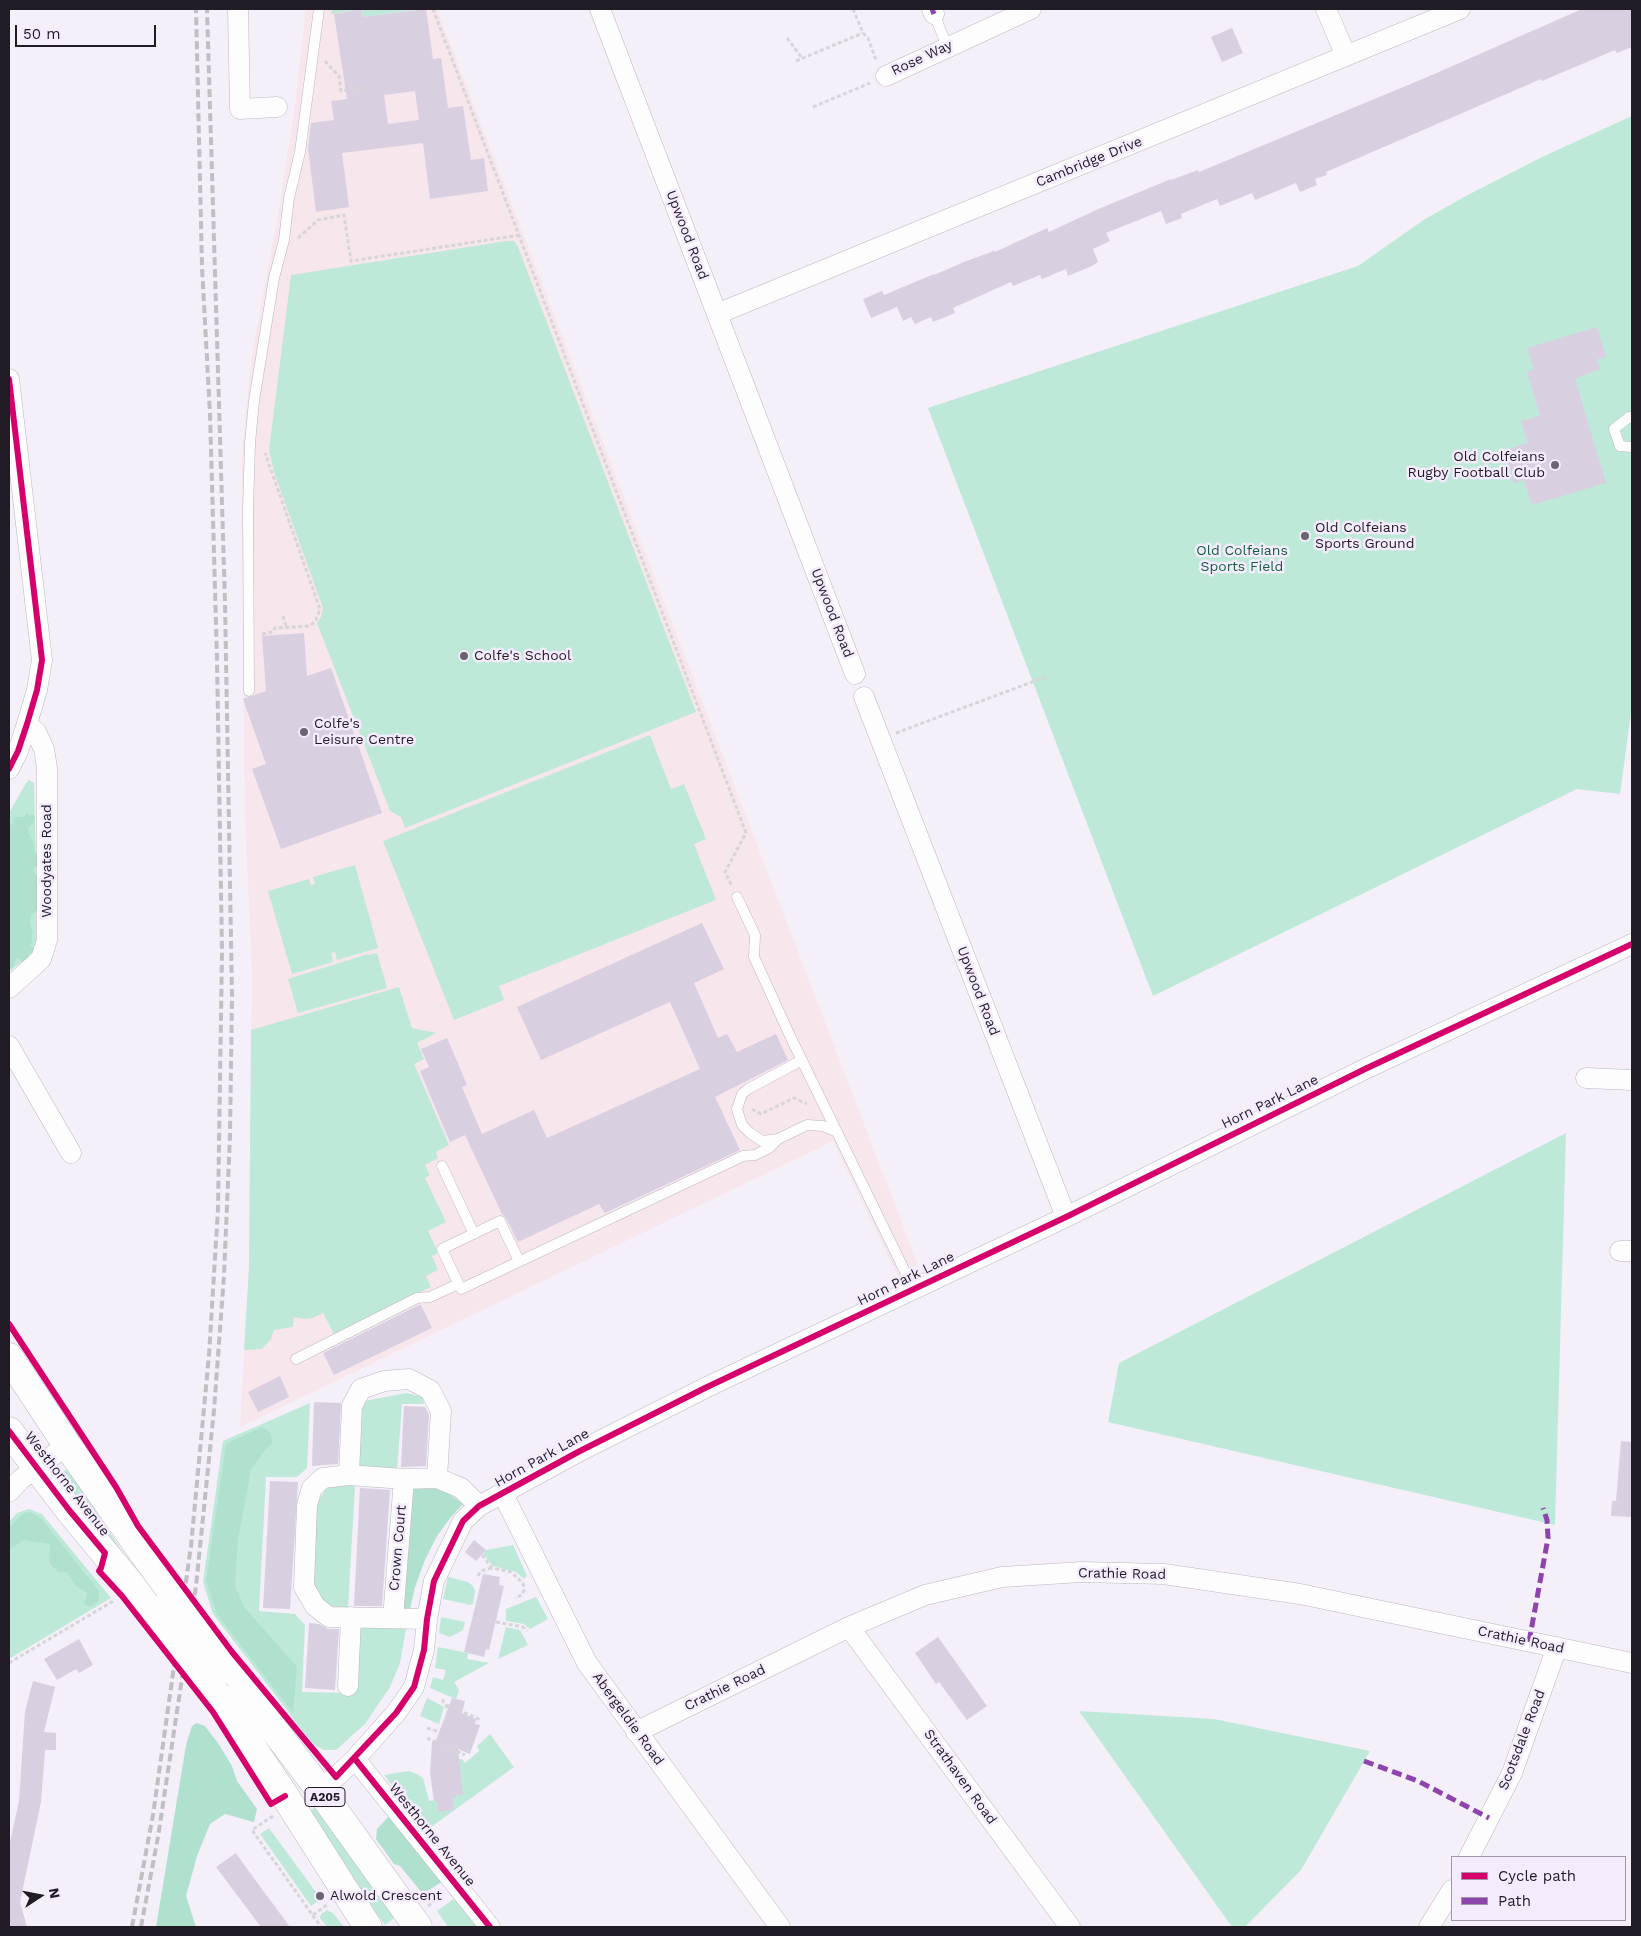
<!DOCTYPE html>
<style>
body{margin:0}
#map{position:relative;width:1641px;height:1936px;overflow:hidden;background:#f4eff9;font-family:"Work Sans",sans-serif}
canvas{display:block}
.frame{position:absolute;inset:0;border:10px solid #211b26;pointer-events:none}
.legend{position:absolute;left:1451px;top:1856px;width:175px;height:65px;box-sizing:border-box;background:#f4ebfd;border:1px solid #a098a7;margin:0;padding:6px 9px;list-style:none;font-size:15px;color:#211b26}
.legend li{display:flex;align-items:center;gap:10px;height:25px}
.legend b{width:25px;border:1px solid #a098a7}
.north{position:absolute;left:15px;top:1871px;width:50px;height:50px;-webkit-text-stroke:4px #f4ebfd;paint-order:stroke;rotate:79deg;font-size:14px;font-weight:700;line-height:20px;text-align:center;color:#211b26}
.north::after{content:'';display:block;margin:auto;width:18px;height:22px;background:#211b26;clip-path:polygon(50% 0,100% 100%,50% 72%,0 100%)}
.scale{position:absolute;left:15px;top:25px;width:141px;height:22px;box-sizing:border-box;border:2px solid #211b26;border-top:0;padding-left:6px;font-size:15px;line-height:18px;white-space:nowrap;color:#211b26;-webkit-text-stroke:4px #f4ebfd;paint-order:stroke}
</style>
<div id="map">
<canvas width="1641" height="1936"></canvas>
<div class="frame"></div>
<ul class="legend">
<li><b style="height:6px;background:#d6006c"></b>Cycle path</li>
<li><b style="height:6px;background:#8e44ad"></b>Path</li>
</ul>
<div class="north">N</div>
<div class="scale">50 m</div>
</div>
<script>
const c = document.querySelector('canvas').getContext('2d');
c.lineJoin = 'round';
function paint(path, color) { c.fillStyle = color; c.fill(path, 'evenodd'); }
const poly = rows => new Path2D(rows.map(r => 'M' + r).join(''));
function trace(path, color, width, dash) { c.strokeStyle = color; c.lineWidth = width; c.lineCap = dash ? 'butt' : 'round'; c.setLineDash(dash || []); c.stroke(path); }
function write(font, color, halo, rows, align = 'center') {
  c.font = font + ' "Work Sans",sans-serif'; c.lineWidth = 5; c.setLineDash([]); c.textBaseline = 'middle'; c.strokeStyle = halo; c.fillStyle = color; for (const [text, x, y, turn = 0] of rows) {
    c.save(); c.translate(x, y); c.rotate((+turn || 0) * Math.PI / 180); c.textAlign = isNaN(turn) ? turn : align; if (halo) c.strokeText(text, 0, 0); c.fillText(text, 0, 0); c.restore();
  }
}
paint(poly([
 [306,9,437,9,918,1265,897,1275,833,1141,240,1427,249,1268,252,970,245,817,242,557,242,451,252,354,279,210,295,106]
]), '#f7e6ec');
paint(poly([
 [332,9,422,9,363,17,361,9,331,14],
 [1632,116,1632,705,1620,794,1577,789,1153,996,928,408,1358,266,1425,219,1464,197,1542,157],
 [506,241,514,241,518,247,696,712,405,828,401,817,390,811,317,623,321,617,323,608,274,472,269,450,291,275],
 [650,735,671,789,684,784,706,839,694,844,716,900,499,986,504,1000,454,1020,383,841],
 [29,780,34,783,36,866,36,950,9,972,9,813,26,783],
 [355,865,378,948,337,960,335,952,331,953,333,962,292,974,268,891,309,879,311,885,315,884,313,877],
 [377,953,387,988,298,1013,288,979,368,954,369,955],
 [399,987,412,1028,436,1033,417,1043,424,1059,414,1064,449,1145,436,1152,438,1158,425,1165,430,1175,425,1178,446,1222,428,1231,438,1253,432,1256,438,1270,426,1276,431,1287,334,1334,323,1313,313,1318,303,1319,294,1317,293,1327,274,1330,271,1339,262,1349,244,1350,249,1268,251,1030],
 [1566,1133,1555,1525,1108,1422,1119,1363],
 [406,1393,423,1397,424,1404,402,1404,397,1470,356,1470,357,1416,365,1401],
 [310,1403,307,1468,297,1477,266,1477,259,1611,295,1614,305,1625,302,1692,354,1693,359,1626,401,1625,406,1629,400,1663,390,1687,365,1724,336,1750,324,1750,313,1744,213,1614,203,1582,223,1441],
 [67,1470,72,1474,125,1556,123,1558,61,1477,63,1471],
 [332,1484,355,1485,348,1608,328,1606,317,1592,313,1581,316,1505,325,1490],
 [29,1509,42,1514,111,1598,9,1659,9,1522,17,1513],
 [513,1545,527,1576,524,1579,516,1572,493,1566,483,1554,486,1550],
 [448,1577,468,1582,473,1586,475,1591,473,1604,470,1605,443,1599],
 [536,1597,548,1619,530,1629,524,1624,506,1621,506,1609],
 [441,1617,465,1622,463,1630,450,1637,439,1633],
 [506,1627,520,1630,528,1645,498,1659],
 [438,1647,468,1653,467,1659,489,1663,454,1682,459,1690,456,1699,430,1688,433,1677,443,1680,446,1670,435,1668],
 [427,1698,444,1707,439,1724,420,1716],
 [1079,1711,1214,1719,1370,1751,1301,1870,1245,1927,1232,1927],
 [490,1734,514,1767,427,1830,384,1775,408,1771,417,1774,423,1778,429,1801,456,1798,456,1795,462,1795,450,1759,462,1759,465,1763,479,1751,477,1746],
 [316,1807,397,1916,385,1925,306,1814],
 [269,1828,321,1899,311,1906,260,1834],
 [454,1899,459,1904,477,1927,448,1927,437,1911],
 [327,1910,333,1913,344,1927,327,1927,320,1918,321,1914]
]), '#bee9d8');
paint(poly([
 [26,813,27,813,29,815,34,815,35,817,34,823,29,827,28,832,35,846,35,852,40,856,38,865,33,869,35,875,38,876,38,910,32,914,29,922,33,932,31,936,33,942,30,945,34,949,28,955,29,958,22,963,20,959,16,958,14,966,9,970,9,826,11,826,14,817,25,817],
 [262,1427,270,1433,273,1442,262,1454,251,1470,238,1539,235,1585,244,1607,297,1667,293,1713,217,1614,206,1581,226,1444],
 [437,1485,463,1504,451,1517,437,1536,425,1560,415,1587,410,1609,405,1610,399,1596,412,1487],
 [30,1512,40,1517,99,1591,99,1600,90,1607,84,1604,87,1593,76,1586,67,1572,58,1572,49,1562,50,1544,24,1540,9,1550,9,1528,22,1514],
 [197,1723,205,1726,218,1743,232,1766,237,1781,257,1809,254,1822,225,1814,210,1824,197,1856,186,1896,196,1927,156,1927,186,1745,192,1726],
 [392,1813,443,1881,423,1894,400,1866,394,1864,376,1839,377,1829]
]), '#afe1ce');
paint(poly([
 [361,9,363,17,426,9,433,59,441,58,448,108,463,106,471,160,484,158,488,191,430,199,423,143,342,153,349,207,316,212,308,148,311,123,334,120,331,101,347,99,334,14],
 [415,91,419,120,388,124,384,95],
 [1582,9,1632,9,1632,47,1617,53,1615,50,1542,81,1541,79,1326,172,1327,175,1315,179,1317,185,1300,192,1296,183,1255,200,1252,193,1220,206,1217,199,1181,214,1182,218,1166,224,1161,211,1106,233,1110,241,1093,249,1098,262,1092,266,1068,276,1066,269,1042,279,1040,275,1013,286,1011,282,953,308,955,313,933,322,931,317,915,324,911,317,903,321,897,307,871,318,863,299,882,291,884,295,934,274,934,275,964,262,994,251,995,252,1047,228,1049,232,1096,210,1171,179,1171,180,1198,170,1199,172,1432,75],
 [1232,28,1243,53,1222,62,1211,37],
 [1597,327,1606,357,1597,359,1600,369,1575,379,1606,483,1532,505,1524,480,1514,483,1505,450,1528,443,1521,421,1540,416,1527,372,1534,369,1527,348],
 [304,633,307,676,331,668,382,813,281,849,252,769,266,764,243,699,266,691,262,636],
 [702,923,724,969,694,983,718,1038,727,1034,737,1052,776,1034,788,1060,715,1097,740,1150,605,1213,599,1204,518,1242,506,1218,502,1214,465,1135,450,1142,420,1071,429,1067,421,1049,447,1038,467,1085,462,1087,482,1134,534,1110,547,1138,700,1069,670,1002,541,1060,517,1007],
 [419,1305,421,1305,432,1328,334,1375,323,1353],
 [280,1376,289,1397,258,1412,248,1392],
 [314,1402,341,1403,338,1464,312,1466],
 [404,1406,425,1407,429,1414,426,1466,401,1467],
 [1621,1441,1632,1442,1632,1517,1611,1516,1612,1501,1616,1501],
 [270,1481,298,1482,290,1609,263,1608],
 [360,1488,390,1490,382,1606,354,1606],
 [474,1540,486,1550,476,1561,465,1552],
 [483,1574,500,1577,499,1585,504,1586,489,1650,486,1649,484,1657,464,1652],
 [309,1623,319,1624,328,1629,339,1629,335,1690,305,1688],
 [938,1637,987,1706,967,1720,939,1682,936,1684,915,1653],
 [79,1639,93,1665,79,1673,76,1669,57,1680,44,1659],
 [33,1681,55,1687,44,1732,56,1733,56,1750,45,1750,41,1802,20,1902,27,1927,9,1927,9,1847,19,1801,25,1711],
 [452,1698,465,1701,462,1713,476,1719,475,1724,480,1725,470,1754,458,1749,463,1795,456,1795,456,1798,453,1798,454,1810,438,1812,437,1801,434,1801,430,1773,432,1742,435,1743],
 [236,1853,245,1866,290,1927,261,1927,216,1867]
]), '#d8cfe1');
const lane = poly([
 [934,14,947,46],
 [1632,418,1629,417,1614,429,1620,446,1632,447],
 [249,691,248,509,250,443,254,401,274,278,284,240,289,198,300,152,319,9],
 [737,897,755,935,754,957,791,1038,914,1290],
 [802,1060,748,1089,742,1094,737,1109,742,1125,750,1133,762,1141,778,1139,807,1125,823,1126,837,1132],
 [442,1166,474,1234],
 [519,1261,500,1221,442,1249,461,1289,743,1156,755,1155,769,1148,778,1139],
 [296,1359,417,1298,430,1297,458,1284]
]);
const street = poly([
 [238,9,240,109,277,107],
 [600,9,855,674],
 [932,9,934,14],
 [1326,9,1346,56],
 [886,76,1031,9],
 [717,314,1460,9],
 [9,379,42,660,37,690,27,724,18,751,9,769],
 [864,697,1066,1217],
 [9,988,41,959,47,940,47,768,44,749,36,732,27,724],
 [9,1046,71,1153],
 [1586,1078,1632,1080],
 [1620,1251,1632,1251],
 [349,1475,352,1406,361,1389,384,1381,409,1379,430,1390,441,1411,437,1478],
 [9,1492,21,1479,67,1445],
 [503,1494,587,1663,780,1927],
 [393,1618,404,1479],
 [427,1619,329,1617,315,1606,304,1587,307,1505,312,1488,323,1478,349,1475,404,1479,437,1478,461,1488,479,1506],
 [849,1627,1070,1927],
 [348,1686,351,1617],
 [636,1732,849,1627,925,1595,1002,1577,1082,1572,1164,1574,1300,1594,1632,1663],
 [355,1759,490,1927],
 [319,1789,336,1777,355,1759,396,1713,414,1687,424,1650,427,1619,434,1581,463,1521,479,1506,578,1452,705,1388,1066,1217,1365,1069,1632,944],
 [1469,1857,1512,1773,1557,1647],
 [1429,1927,1452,1890]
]);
const highway = poly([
 [9,1357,67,1445,143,1553],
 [9,1431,69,1510,151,1609],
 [228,1669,319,1789,418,1927],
 [217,1695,285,1796,368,1927]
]);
trace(lane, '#bbb6bf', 11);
trace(street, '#bbb6bf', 21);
trace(highway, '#bbb6bf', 29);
trace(poly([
 [433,9,746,833,725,872,732,886],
 [853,9,863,33,868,38,876,60],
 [787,38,802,58],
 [325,61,339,76,341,91,367,87],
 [796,61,863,33],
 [813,107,870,83],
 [298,238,318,220,344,215,351,261,520,235],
 [283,616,286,626],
 [262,634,273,632,275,628,310,626,316,620,320,609,265,453],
 [896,733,1048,676],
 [752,1109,761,1114,794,1098,807,1104],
 [482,1555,492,1568,511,1572,523,1583,524,1590,522,1595,515,1598],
 [478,1576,481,1571,492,1568],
 [496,1622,523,1627,527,1631],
 [9,1663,115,1600],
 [443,1699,443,1702,446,1705,447,1711],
 [446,1705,477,1718,479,1720],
 [427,1728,440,1732],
 [427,1738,465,1755],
 [273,1816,252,1830,321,1927],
 [428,1906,441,1896],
 [313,1915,328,1904]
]), '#d6d6d8', 3, [4, 2.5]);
trace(lane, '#fdfdfe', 10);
trace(street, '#fdfdfe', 20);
trace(highway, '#fdfdfe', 28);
trace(poly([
 [132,1927,153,1815,191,1546,209,1355,218,1209,222,951,217,659,210,414,202,267,196,9],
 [141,1927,158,1837,196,1586,214,1410,224,1276,230,1135,232,996,225,602,207,9]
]), '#c0bfc2', 4, [8, 4]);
const highwayBridge = poly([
 [143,1553,228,1669],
 [151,1609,217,1695]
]);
trace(highwayBridge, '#bbb6bf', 29, []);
trace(highwayBridge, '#fdfdfe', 28);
trace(poly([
 [932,9,934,14],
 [1529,1642,1548,1538,1547,1520,1543,1508],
 [1364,1761,1418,1781,1489,1818]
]), '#8e44ad', 5, [10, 5]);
trace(poly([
 [9,379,42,660,37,690,27,724,18,751,9,769],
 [9,1324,116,1487,138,1526,232,1652,336,1777,396,1713,414,1687,424,1650,427,1619,434,1581,463,1521,479,1506,578,1452,705,1388,1066,1217,1365,1069,1632,944],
 [9,1431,69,1510,105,1553,101,1568,99,1571,122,1596,213,1712,271,1804,285,1796],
 [355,1759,490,1927]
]), '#d6006c', 6);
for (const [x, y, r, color] of [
 [1555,465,5,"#6b6570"],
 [1305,536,5,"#6b6570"],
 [464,656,5,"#6b6570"],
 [304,732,5,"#6b6570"],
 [320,1896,5,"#6b6570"]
]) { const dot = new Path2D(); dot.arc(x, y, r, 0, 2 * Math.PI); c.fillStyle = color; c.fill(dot); trace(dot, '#f4ebfd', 2); }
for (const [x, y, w] of [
 [325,1797,40]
]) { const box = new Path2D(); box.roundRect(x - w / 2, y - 9.5, w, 19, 4); c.fillStyle = '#f4ebfd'; c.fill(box); trace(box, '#211b26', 1); }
write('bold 12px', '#211b26', null, [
 ["A205",325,1797]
]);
write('14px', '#211b26', '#f4ebfd', [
 ["Rose Way",922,58,-25],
 ["Cambridge Drive",1089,162,-22],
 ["Upwood Road",687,235,69],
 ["Upwood Road",832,613,69],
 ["Woodyates Road",47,861,-90],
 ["Upwood Road",978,991,69],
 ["Horn Park Lane",1270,1102,-26],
 ["Horn Park Lane",906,1279,-26],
 ["Horn Park Lane",542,1458,-29],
 ["Westhorne Avenue",67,1484,52],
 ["Crown Court",398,1548,-85],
 ["Crathie Road",1122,1574,1],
 ["Crathie Road",1521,1640,12],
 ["Crathie Road",725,1688,-26],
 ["Abergeldie Road",628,1719,54],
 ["Scotsdale Road",1522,1740,-69],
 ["Strathaven Road",960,1777,54],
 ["Westhorne Avenue",432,1835,51]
]);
write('14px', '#211b26', '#f4ebfd', [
 ["Old Colfeians",1545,457,"right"],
 ["Rugby Football Club",1545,473,"right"],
 ["Old Colfeians",1315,528],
 ["Sports Ground",1315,544],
 ["Colfe's School",474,656],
 ["Colfe's",314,724],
 ["Leisure Centre",314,740],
 ["Alwold Crescent",330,1896]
], 'left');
write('14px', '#165f43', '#f4ebfd', [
 ["Old Colfeians",1242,551],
 ["Sports Field",1242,567]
]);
</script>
